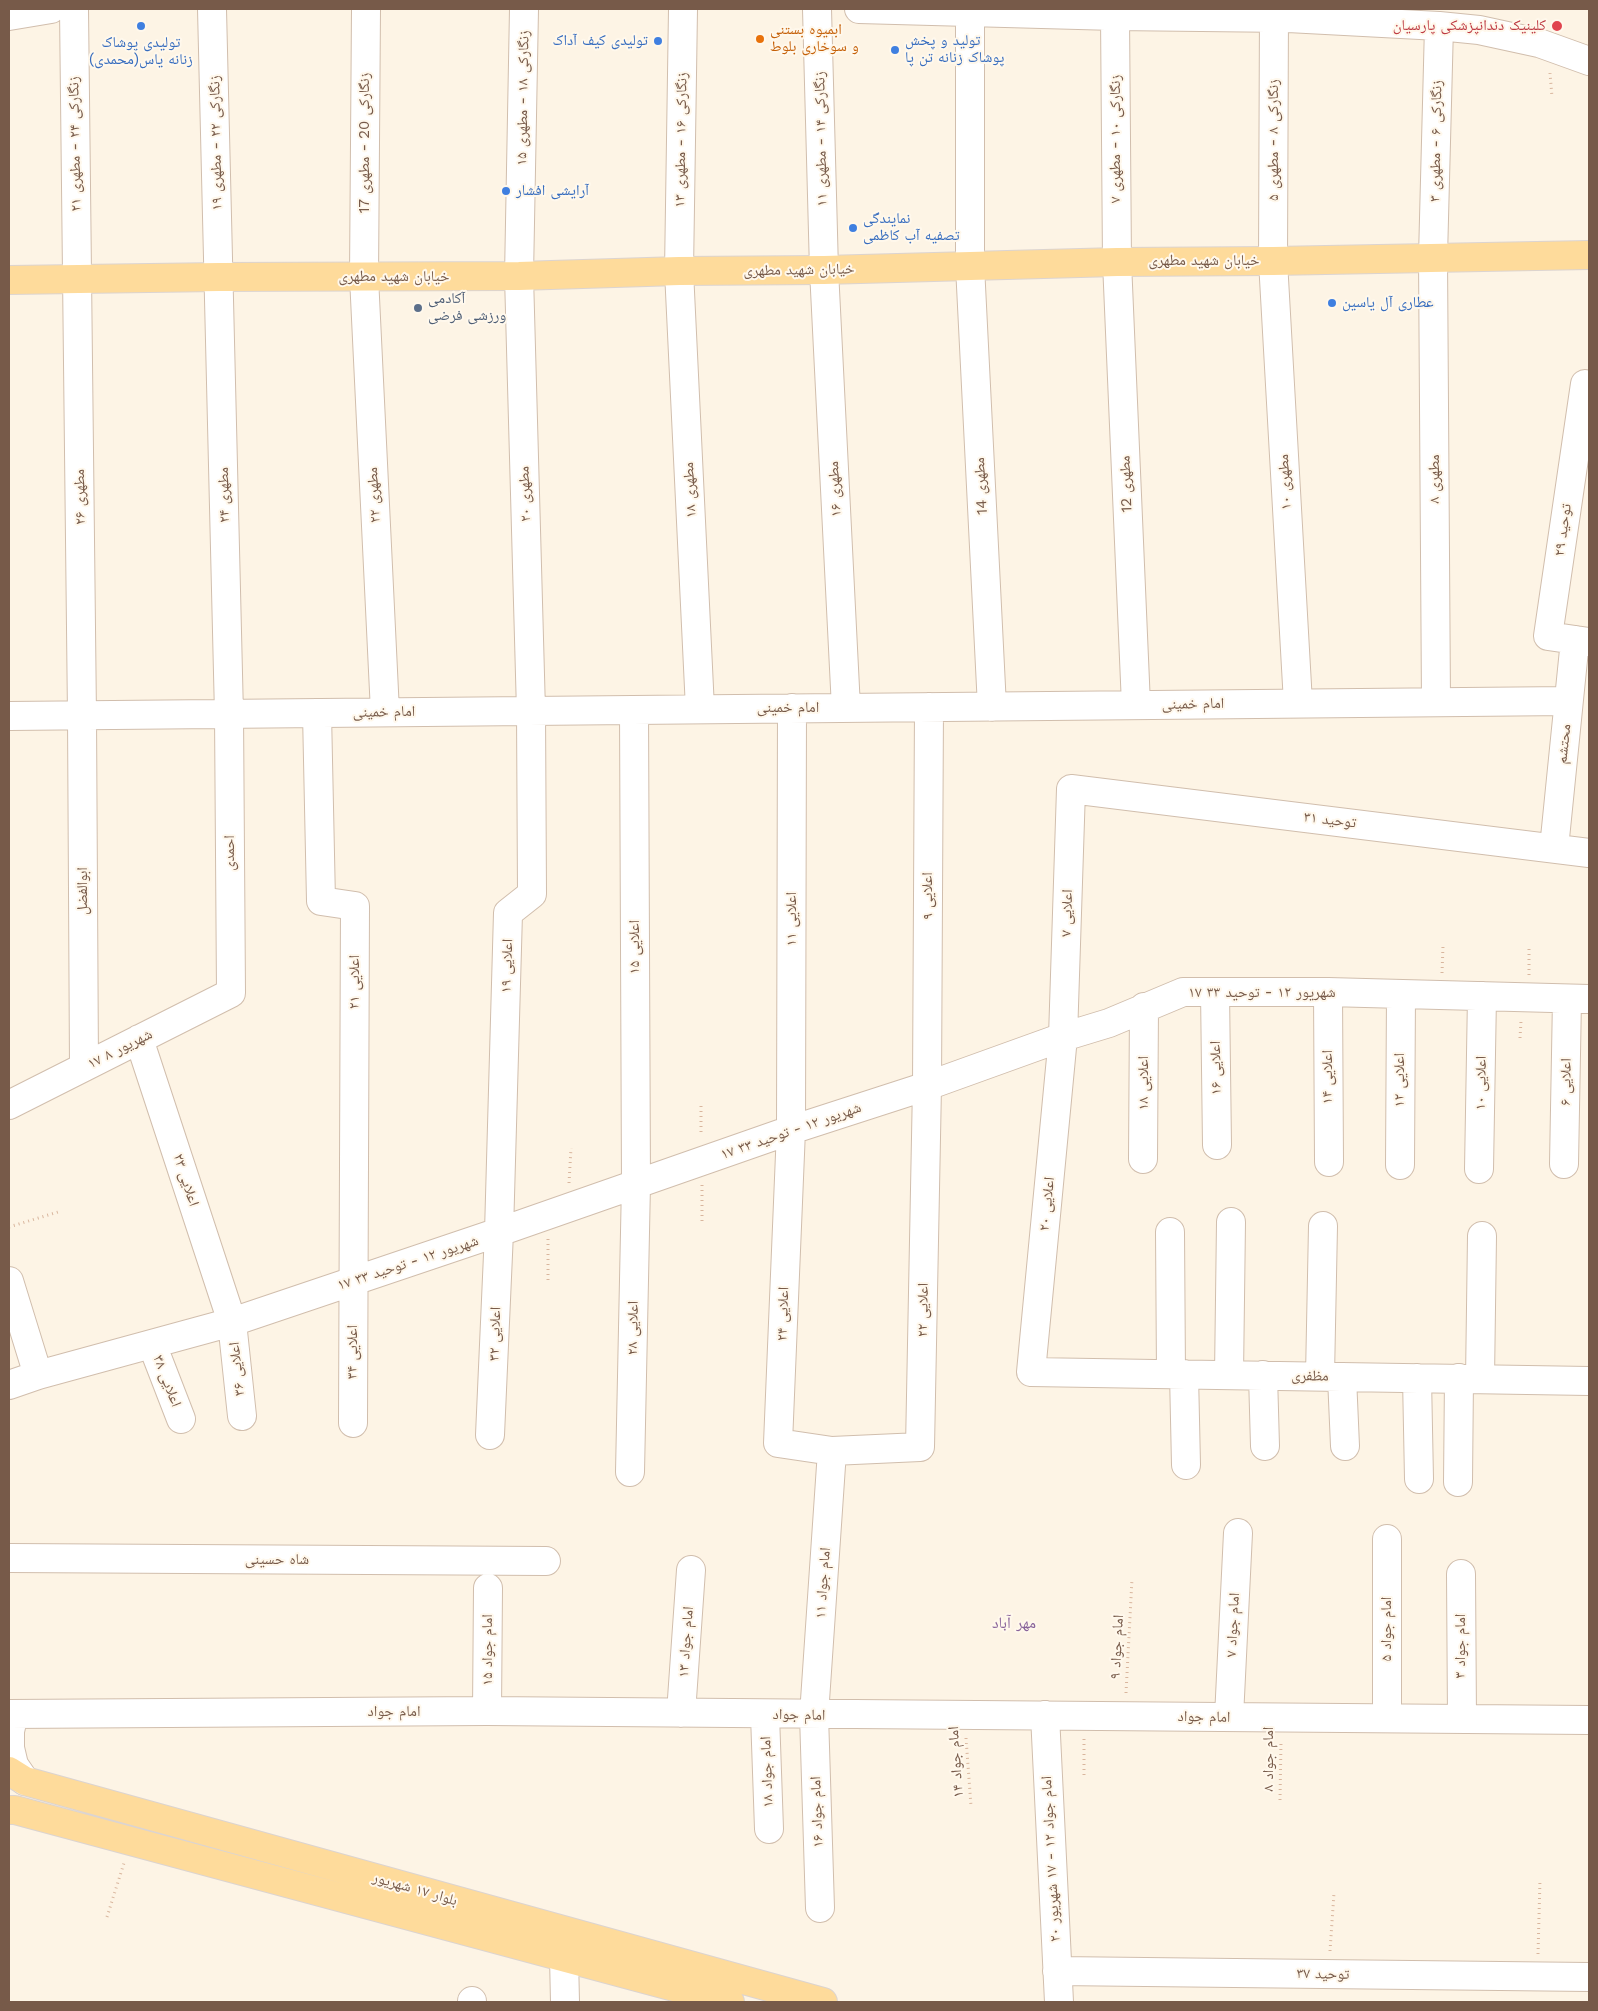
<!DOCTYPE html>
<meta charset="utf-8">
<style>
body{margin:0}
#map{position:relative;width:1598px;height:2011px;overflow:hidden;background:#fdf4e5;font-family:"Work Sans",sans-serif}
canvas{display:block}
.frame{position:absolute;inset:0;border:10px solid #775a49;pointer-events:none}
</style>
<div id="map">
<canvas width="1598" height="2011"></canvas>
<div class="frame"></div>
</div>
<script>
const c = document.querySelector('canvas').getContext('2d');
c.lineJoin = 'round';
const poly = rows => new Path2D(rows.map(r => 'M' + r).join(''));
function trace(path, color, width, dash) { c.strokeStyle = color; c.lineWidth = width; c.lineCap = dash ? 'butt' : 'round'; c.setLineDash(dash || []); c.stroke(path); }
function write(font, color, halo, rows, align = 'center') {
  c.font = font + ' "Work Sans","Noto Naskh Arabic",sans-serif'; c.lineWidth = 4; c.setLineDash([]); c.textBaseline = 'middle'; c.strokeStyle = halo; c.fillStyle = color; for (const [text, x, y, turn = 0] of rows) {
    c.save(); c.translate(x, y); c.rotate((+turn || 0) * Math.PI / 180); c.textAlign = isNaN(turn) ? turn : align; if (halo) c.strokeText(text, 0, 0); c.fillText(text, 0, 0); c.restore();
  }
}
const minor = poly([
 [74,9,82,716,84,1067],
 [366,9,364,277,385,712],
 [683,9,679,271,700,709],
 [817,9,824,270,846,708],
 [859,9,1115,16,1288,18,1439,26,1479,30,1539,43,1589,61],
 [1274,9,1273,261,1298,703],
 [970,12,970,266,992,707],
 [9,16,51,9],
 [1115,16,1117,262,1136,705],
 [1585,384,1548,636,1589,642],
 [1436,702,1433,257,1439,26],
 [792,708,791,1130,778,1443,832,1451,920,1447,927,1086,929,707],
 [317,713,321,901,355,906,353,1423],
 [9,716,1568,701],
 [1554,848,1575,640],
 [1589,853,1071,789,1063,1037,1031,1372,1589,1381],
 [1215,992,1217,1145],
 [1328,992,1329,1162],
 [139,1039,232,1322,242,1416],
 [9,1105,231,993,229,714,212,9],
 [1143,1159,1144,1007],
 [1564,1164,1567,999],
 [1400,1165,1401,994],
 [1479,1169,1482,996],
 [1170,1232,1171,1374],
 [9,1281,38,1375],
 [152,1344,181,1419],
 [1184,1374,1186,1465],
 [1229,1375,1231,1222],
 [1263,1375,1265,1446],
 [1320,1376,1323,1226],
 [1342,1377,1345,1446],
 [1417,1378,1419,1479],
 [1480,1379,1482,1236],
 [9,1385,38,1375,232,1322,499,1232,791,1130,927,1086,1063,1037,1109,1023,1183,992,1328,992,1589,999],
 [490,1435,499,1232,508,913,532,894,531,711,519,276,524,9],
 [630,1472,636,1184,634,710],
 [1458,1482,1459,1378],
 [9,1558,546,1561],
 [1461,1574,1462,1719],
 [487,1711,488,1588],
 [681,1713,691,1570],
 [9,1714,487,1711,1589,1720],
 [14,1714,10,1731,10,1748,14,1765,25,1781],
 [765,1715,769,1829],
 [1045,1715,1059,2002],
 [1229,1717,1238,1533],
 [1387,1718,1387,1539],
 [820,1908,814,1715,832,1451],
 [564,1957,565,2002],
 [1057,1971,1589,1977],
 [472,2002,472,2001]
]);
const major = poly([
 [9,280,219,277,519,276,679,271,824,270,1117,262,1273,261,1589,255],
 [9,1771,25,1781,823,2002],
 [9,1810,15,1810,730,2002]
]);
trace(minor, '#d1bead', 30);
trace(major, '#dcd4d0', 30);
trace(poly([
 [1550,73,1552,97],
 [1442,973,1443,946],
 [1529,975,1529,946],
 [1520,1038,1521,1021],
 [701,1106,701,1136],
 [569,1183,571,1148],
 [702,1185,702,1224],
 [9,1227,58,1212],
 [548,1239,548,1283],
 [1126,1693,1132,1579],
 [966,1738,971,1806],
 [1084,1739,1084,1778],
 [1280,1800,1281,1741],
 [107,1917,124,1863],
 [1330,1951,1334,1893],
 [1538,1954,1540,1879]
]), '#d9b69e', 3, [1, 4]);
trace(minor, '#fff', 28);
trace(major, '#fedb9b', 28);
for (const [x, y, r, color] of [
 [141,26,5,"#3f7fe0"],
 [1557,26,6,"#e0444e"],
 [760,39,5,"#e8710a"],
 [658,41,5,"#3f7fe0"],
 [895,50,5,"#3f7fe0"],
 [506,191,5,"#3f7fe0"],
 [853,228,5,"#3f7fe0"],
 [1332,303,5,"#3f7fe0"],
 [418,308,5,"#5c6f8a"]
]) { const dot = new Path2D(); dot.arc(x, y, r, 0, 2 * Math.PI); c.fillStyle = color; c.fill(dot); trace(dot, '#fff8ec', 2); }
write('15px', '#be3a42', '#fff8ec', [
 ["کلینیک دندانپزشکی پارسیان",1546,26]
], 'right');
write('15px', '#c56008', '#fff8ec', [
 ["ابمیوه بستنی",770,30],
 ["و ‌سوخاری بلوط",770,47]
], 'left');
write('15px', '#366cbe', '#fff8ec', [
 ["تولیدی کیف آداک",648,41,"right"],
 ["تولید و پخش",905,41],
 ["پوشاک زنانه تن پا",905,58],
 ["تولیدی پوشاک",141,43,"center"],
 ["زنانه یاس(محمدی)",141,60,"center"],
 ["آرایشی افشار",516,191],
 ["نمایندگی",863,219],
 ["تصفیه آب کاظمی",863,236],
 ["عطاری آل یاسین",1342,303]
], 'left');
write('15px', '#775a49', '#fff8ec', [
 ["زنگارکی ۱۸ - مطهری ۱۵",523,98,-89],
 ["زنگارکی ۱۴ - مطهری ۱۱",821,139,-91],
 ["زنگارکی ۱۰ - مطهری ۷",1116,139,-90],
 ["زنگارکی ۱۶ - مطهری ۱۳",681,140,-89],
 ["زنگارکی ۸ - مطهری ۵",1274,140,-90],
 ["زنگارکی ۶ - مطهری ۳",1436,141,-89],
 ["زنگارکی ۲۲ - مطهری ۱۹",216,143,-91],
 ["زنگارکی 20 - مطهری 17",365,143,-90],
 ["زنگارکی ۲۴ - مطهری ۲۱",75,144,-91],
 ["خیابان شهید مطهری",1204,261],
 ["خیابان شهید مطهری",799,270,-1],
 ["خیابان شهید مطهری",394,277],
 ["مطهری ۸",1435,479,-90],
 ["مطهری ۱۰",1285,482,-93],
 ["مطهری 12",1126,484,-92],
 ["مطهری 14",981,486,-93],
 ["مطهری ۱۶",835,489,-93],
 ["مطهری ۱۸",690,490,-93],
 ["مطهری ۲۰",525,494,-92],
 ["مطهری ۲۴",224,495,-91],
 ["مطهری ۲۲",374,495,-93],
 ["مطهری ۲۶",80,497,-91],
 ["توحید ۲۹",1563,530,-82],
 ["امام خمینی",1193,704,-1],
 ["امام خمینی",788,708],
 ["امام خمینی",384,712,-1],
 ["محتشم",1564,744,-84],
 ["توحید ۳۱",1330,820,7],
 ["احمدی",230,853,-90],
 ["ابوالفضل",83,891,-90],
 ["اعلایی ۹",928,896,-90],
 ["اعلایی ۷",1067,913,-88],
 ["اعلایی ۱۱",792,919,-90],
 ["اعلایی ۱۵",635,947,-90],
 ["اعلایی ۱۹",507,966,-88],
 ["اعلایی ۲۱",355,982,-90],
 ["۱۷ شهریور ۱۲ - توحید ۳۳",1262,993],
 ["۱۷ شهریور ۸",120,1049,-27],
 ["اعلایی ۱۶",1216,1068,-91],
 ["اعلایی ۱۴",1328,1077,-90],
 ["اعلایی ۱۲",1400,1080,-90],
 ["اعلایی ۶",1566,1082,-89],
 ["اعلایی ۱۸",1144,1083,-90],
 ["اعلایی ۱۰",1481,1083,-89],
 ["۱۷ شهریور ۱۲ - توحید ۳۳",791,1131,-19],
 ["اعلایی ۲۳",186,1180,72],
 ["اعلایی ۲۰",1047,1204,-84],
 ["۱۷ شهریور ۱۲ - توحید ۳۳",408,1263,-18],
 ["اعلایی ۲۲",923,1310,-89],
 ["اعلایی ۲۴",783,1314,-88],
 ["اعلایی ۲۸",633,1328,-89],
 ["اعلایی ۳۲",495,1334,-88],
 ["اعلایی ۳۴",353,1352,-90],
 ["اعلایی ۳۶",237,1369,-96],
 ["مظفری",1310,1376,1],
 ["اعلایی ۳۸",167,1381,69],
 ["شاه حسینی",277,1560],
 ["امام جواد ۱۱",823,1583,-86],
 ["امام جواد ۷",1233,1625,-87],
 ["امام جواد ۵",1387,1629,-90],
 ["امام جواد ۱۳",686,1642,-86],
 ["امام جواد ۳",1461,1646,-90],
 ["امام جواد ۹",1117,1647,-87],
 ["امام جواد ۱۵",488,1650,-90],
 ["امام جواد",394,1712],
 ["امام جواد",799,1715,1],
 ["امام جواد",1204,1717,1],
 ["امام جواد ۸",1269,1759,-90],
 ["امام جواد ۱۴",956,1762,-94],
 ["امام جواد ۱۸",767,1772,-92],
 ["امام جواد ۱۶",817,1812,-92],
 ["امام جواد ۱۲ - ۱۷ شهریور ۲۰",1051,1859,-93],
 ["بلوار ۱۷ شهریور",415,1889,16],
 ["توحید ۳۷",1323,1974,1]
]);
write('15px', '#4e5e75', '#fff8ec', [
 ["آکادمی",428,299],
 ["ورزشی فرضی",428,316]
], 'left');
write('16px', '#89649b', '#fff8ec', [
 ["مهر آباد",1014,1623]
]);
</script>
